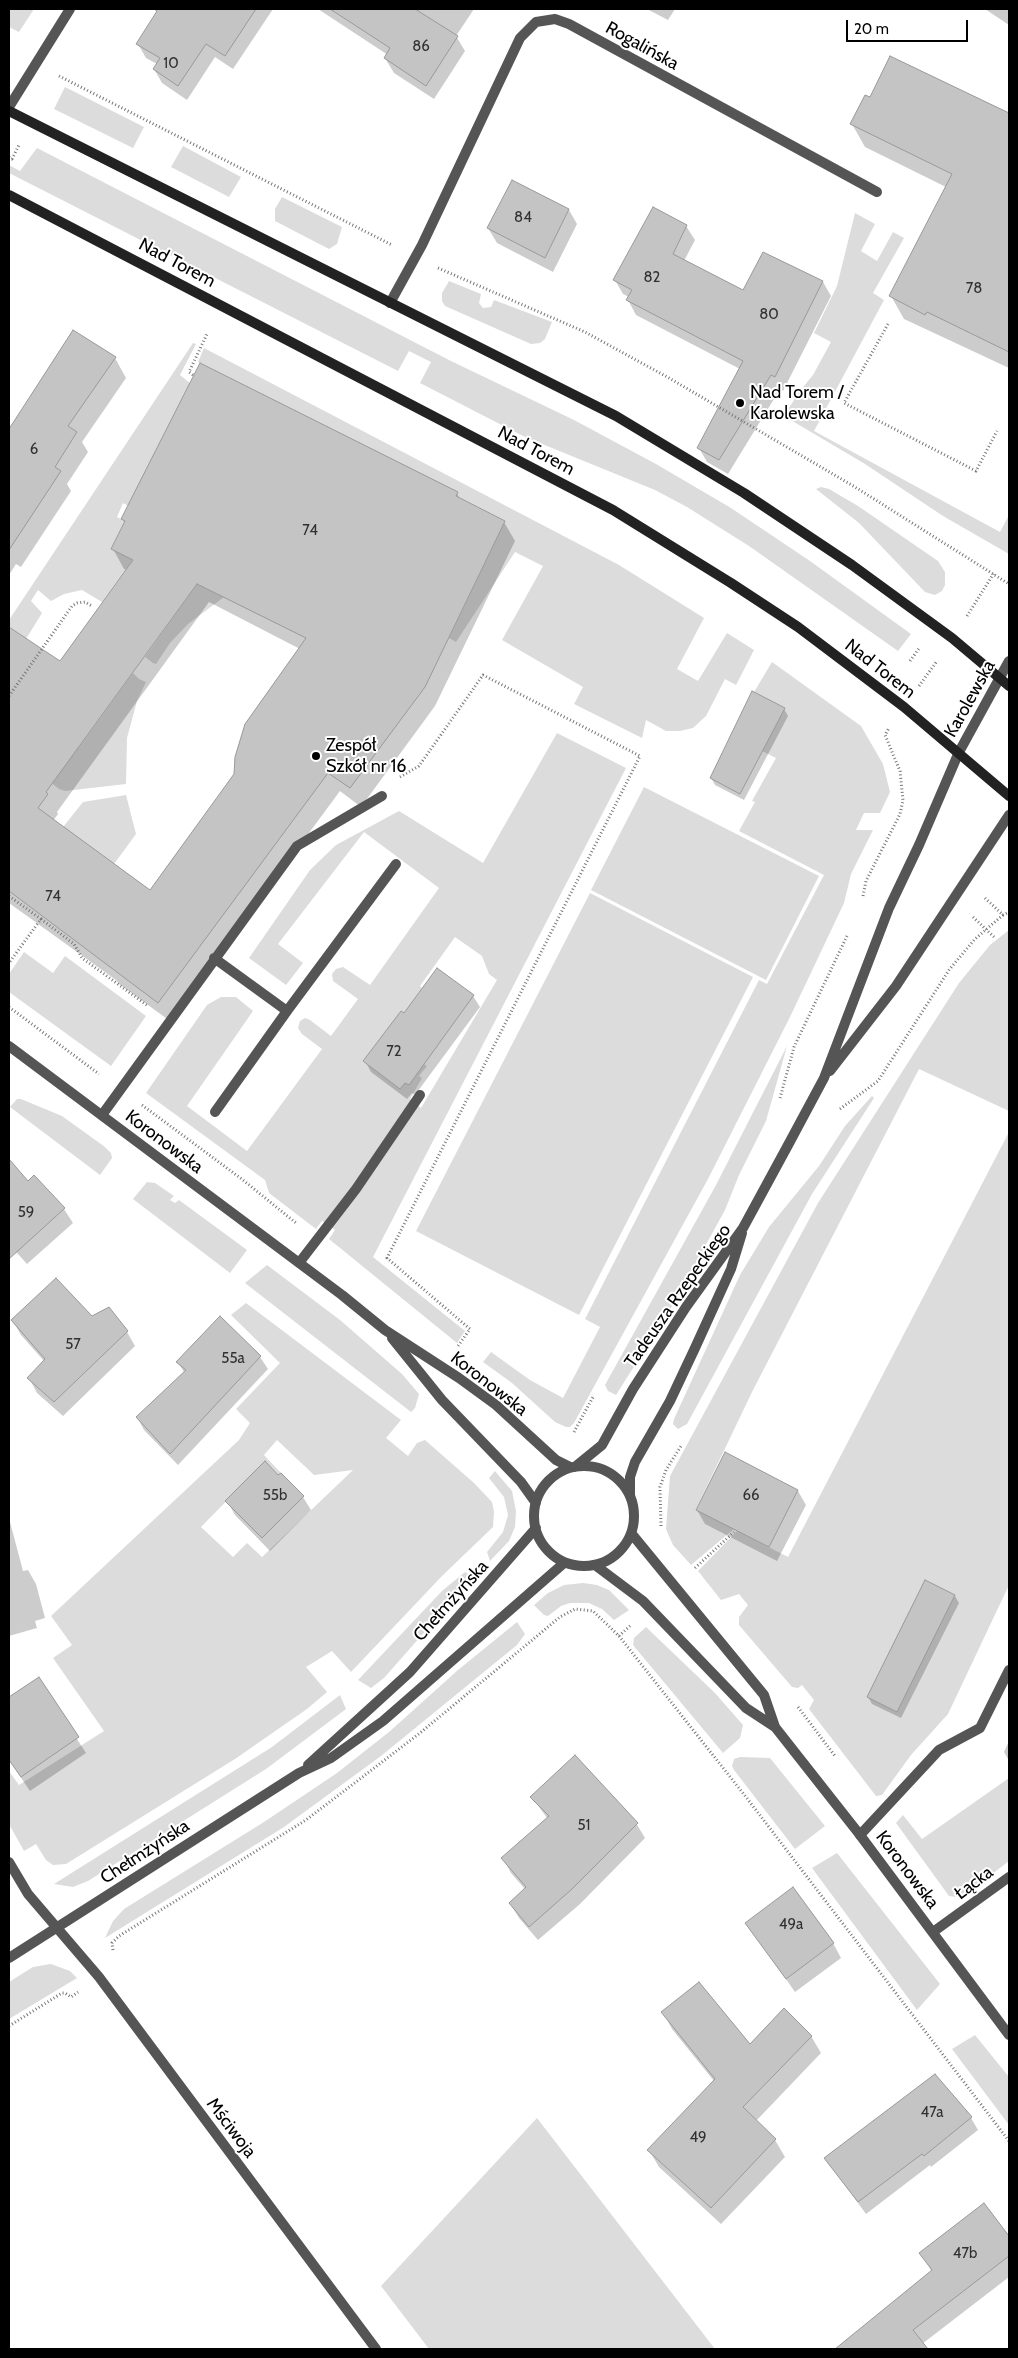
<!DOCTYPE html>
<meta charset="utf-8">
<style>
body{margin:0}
#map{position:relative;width:1018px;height:2358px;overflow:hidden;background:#fff;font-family:Cabin,sans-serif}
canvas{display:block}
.frame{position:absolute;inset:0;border:10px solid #000;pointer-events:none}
.scale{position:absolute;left:846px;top:20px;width:122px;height:22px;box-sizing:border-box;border:2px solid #000;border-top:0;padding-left:6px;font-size:15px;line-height:18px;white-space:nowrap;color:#000;-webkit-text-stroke:4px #fff;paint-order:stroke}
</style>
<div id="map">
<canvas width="1018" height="2358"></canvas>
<div class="frame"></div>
<div class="scale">20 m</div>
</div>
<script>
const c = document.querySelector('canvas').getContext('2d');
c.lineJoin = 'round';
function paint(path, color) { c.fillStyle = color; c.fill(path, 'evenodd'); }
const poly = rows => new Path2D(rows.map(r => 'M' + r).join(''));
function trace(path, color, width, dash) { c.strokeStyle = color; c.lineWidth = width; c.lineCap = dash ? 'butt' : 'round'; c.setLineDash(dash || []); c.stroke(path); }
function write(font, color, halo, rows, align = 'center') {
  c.font = font + ' Cabin,sans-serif'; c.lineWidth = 4; c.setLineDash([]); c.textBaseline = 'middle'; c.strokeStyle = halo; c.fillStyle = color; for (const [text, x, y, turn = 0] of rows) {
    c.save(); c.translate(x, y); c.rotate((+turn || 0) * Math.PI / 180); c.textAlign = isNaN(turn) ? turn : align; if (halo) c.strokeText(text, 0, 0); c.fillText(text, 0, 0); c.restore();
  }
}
paint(poly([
 [9,9,34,9,19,32,9,27],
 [65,87,144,127,133,148,54,109],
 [183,146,241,177,229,197,171,167],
 [37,148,451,361,574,420,656,464,731,508,810,561,911,634,898,651,749,546,687,507,655,490,525,437,420,383,431,362,409,351,398,371,9,173,9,165,20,171],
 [282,197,342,227,337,244,329,249,275,221,275,209],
 [855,213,875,224,861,251,877,261,893,232,904,238,873,293,884,300,814,431,1000,532,1009,515,1009,554,943,516,865,464,784,416,799,392,813,375,831,342,814,333,837,286],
 [449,281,481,294,479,303,483,308,491,307,494,300,552,322,545,339,540,343,531,344,445,306,442,301,442,293],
 [193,343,196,344,180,375,190,383,128,506,123,503,117,517,125,521,111,549,130,558,149,538,102,602,82,590,64,594,51,601,38,590,31,601,42,613,26,639,9,627,9,620],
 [204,348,619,565,704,618,677,669,698,681,727,633,754,650,736,685,725,679,706,716,693,728,680,731,666,731,646,720,642,738,574,704,583,687,502,640,543,566,515,552,456,642,449,638,505,521,456,496,457,492,200,363,198,362],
 [821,487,829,489,858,506,938,561,945,572,945,585,942,591,935,595,925,592,859,523,816,489],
 [197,584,224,597,188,624,170,643,156,664,153,663,145,657],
 [772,662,861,726,883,764,890,792,880,813,864,813,856,830,873,830,851,874,844,903,790,1017,708,1179,574,1423,570,1427,566,1427,555,1422,512,1383,483,1362,491,1352,530,1380,563,1398,600,1327,585,1319,759,980,767,984,824,875,739,831,755,802,752,801,776,758,762,751,785,708,754,692],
 [133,673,139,679,146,682,137,701,127,738,126,784,65,791,59,789,49,781,80,746],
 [557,733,626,768,373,1257,465,1331,457,1343,329,1239,335,1230,322,1221,316,1229,269,1193,265,1180,146,1093,207,1005,221,997,236,997,253,1011,187,1106,247,1151,322,1049,302,1034,298,1028,300,1021,305,1018,310,1020,331,1036,358,999,333,981,332,974,336,969,343,967,370,985,439,888,364,832,278,944,303,963,286,985,249,958,310,870,336,845,399,811,483,863],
 [455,937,482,956,489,974,497,980,421,1108,410,1099,422,1078,419,1076,427,1066,420,1062,400,1088,363,1061,401,1011,404,1013,422,988,420,986],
 [644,787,819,876,766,980,591,890],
 [126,795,136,834,114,864,63,827,83,802],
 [590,893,753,977,579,1315,416,1231],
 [1009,930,1009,1111,919,1069,752,1392,696,1509,734,1529,691,1565,673,1545,666,1529,670,1476,818,1203,959,983,990,945],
 [24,952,53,973,65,956,146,1016,111,1066,9,992,9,974],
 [787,1046,766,1121,739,1175,725,1210,671,1308,616,1395,608,1391,605,1385,716,1185],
 [872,1096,874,1098,812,1194,687,1424,678,1429,673,1424,674,1419,740,1275,769,1227,819,1166,845,1126],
 [17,1099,21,1099,62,1116,105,1147,111,1153,112,1158,100,1175,10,1107],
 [1009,1132,1009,1585,948,1714,911,1755,882,1795,876,1796,809,1709,814,1700,802,1685,798,1688,792,1687,739,1625,739,1617,748,1605,739,1594,721,1600,698,1571,737,1531,788,1557],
 [147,1182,155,1183,174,1196,170,1200,175,1203,179,1200,247,1250,230,1273,133,1199],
 [267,1265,340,1320,402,1374,419,1394,415,1408,411,1412,245,1283],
 [246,1303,401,1420,386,1438,408,1456,417,1443,425,1440,474,1483,492,1502,494,1512,493,1527,442,1576,351,1672,332,1651,306,1667,327,1692,307,1709,235,1759,66,1864,53,1865,46,1860,36,1844,24,1851,9,1824,9,1771,19,1785,104,1731,53,1658,72,1645,51,1616,239,1440,250,1423,236,1409,280,1363,231,1315],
 [277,1440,314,1475,353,1470,262,1557,247,1543,233,1557,201,1527,265,1462,278,1475,281,1473,264,1455],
 [495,1471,512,1491,516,1511,515,1527,509,1541,490,1561,487,1552,503,1532,508,1515,504,1497,489,1478],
 [465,1572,473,1577,384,1678,371,1688,358,1680,442,1591],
 [583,1583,597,1585,609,1590,629,1610,614,1620,602,1609,589,1603,570,1603,561,1606,548,1616,544,1615,534,1605,548,1593,564,1585],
 [517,1622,525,1634,517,1645,381,1756,284,1827,105,1938,113,1921,124,1909,264,1822,337,1773,389,1732,458,1670],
 [646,1627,715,1693,743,1725,740,1738,723,1753,633,1645,634,1638],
 [340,1695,346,1709,266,1769,88,1881,73,1887,54,1884,272,1747],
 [740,1757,770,1758,825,1826,795,1849,734,1770,732,1766,734,1759],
 [1009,1778,1009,1861,965,1895,956,1897,949,1896,896,1823,903,1815,922,1839],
 [837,1853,940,1984,917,2010,812,1868],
 [51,1964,70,1971,77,1978,9,2019,9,1982,33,1967],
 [975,2035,1009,2077,1009,2125,952,2049],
 [537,2118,715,2349,429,2349,381,2286]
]), '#dcdcdc');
paint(poly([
 [160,9,166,12,168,9,273,9,233,69,215,57,187,100,162,83,154,69,157,64,146,58,138,44],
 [318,9,390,9,404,18,410,9,474,9,456,36,465,51,434,99,394,73,385,58,388,55],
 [647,9,675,9,668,20],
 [985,9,1009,9,1009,25],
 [890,57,1009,115,1009,368,904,319,891,296,946,187,865,147,852,124,871,99],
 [569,210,577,224,553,272,497,243,488,228],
 [686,226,695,240,684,261,744,292,763,254,823,282,831,296,783,391,780,389,728,474,707,462,699,448,740,369,636,315,628,300,629,297,623,294,615,280],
 [73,332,115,358,126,378,82,442,88,452,67,484,71,491,21,567,16,564,9,575,9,431],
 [457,493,460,500,504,522,515,541,435,706,361,807,340,791,170,1021,119,984,116,980,9,903,9,629,60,663,127,570,124,569,113,549,125,524,123,519],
 [209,602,300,649,235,775,150,892,53,821,58,814,57,812],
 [784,709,788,716,744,800,715,785,711,778],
 [473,996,480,1007,415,1095,412,1093,407,1099,371,1072,365,1061,404,1014],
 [9,1161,28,1183,64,1209,73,1223,27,1264,9,1244],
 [91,1317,127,1332,135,1346,63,1416,37,1393,29,1378,44,1361,21,1335,13,1321],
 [220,1318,260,1357,268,1369,178,1465,144,1430,137,1417,185,1374,178,1362],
 [278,1477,303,1497,311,1510,270,1551,235,1515,227,1501],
 [798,1491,806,1505,777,1561,705,1524,697,1510],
 [9,1518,23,1571,28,1570,36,1584,45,1618,35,1621,37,1628,9,1636],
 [955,1596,959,1603,901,1718,872,1704,868,1697],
 [38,1679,86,1753,30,1791,9,1760,9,1699],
 [1009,1741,1009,1761,1004,1752],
 [532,1797,636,1823,645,1838,580,1904,538,1940,519,1918,510,1903,525,1889,511,1873,503,1858,547,1818],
 [747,1923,833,1943,841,1958,795,1992],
 [663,2012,750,2046,811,2036,821,2053,756,2121,775,2140,785,2157,721,2224,659,2167,649,2150,714,2081,672,2029],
 [935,2075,971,2118,978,2130,931,2167,930,2165,866,2214,826,2159],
 [1006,2234,1009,2239,1009,2253,1007,2255,1009,2258,1009,2277,922,2344,926,2349,842,2349,841,2346,932,2272,921,2253]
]), '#0003');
const building = poly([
 [154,9,256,9,225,56,206,44,178,86,153,69,160,58,136,44,157,11,154,9],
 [330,9,415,9,458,36,426,86,384,58,390,48,330,9],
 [890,56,1009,113,1009,352,927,312,925,315,889,296,952,174,850,124,865,95,870,97,890,56],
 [512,180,569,209,545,258,487,228,512,180],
 [653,207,687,225,673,254,743,290,763,252,823,281,775,377,771,375,719,460,697,448,743,361,626,300,632,290,613,280,653,207],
 [73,330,116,357,68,426,77,432,55,467,61,471,9,550,9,429,73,330],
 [200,363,458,492,456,496,505,521,425,687,350,788,328,773,158,1003,9,891,9,627,60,661,133,560,111,549,125,521,121,519,200,363],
 [197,584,306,638,245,724,235,757,234,774,150,890,38,808,48,794,46,792,197,584],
 [752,691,785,708,740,794,710,778,752,691],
 [437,968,474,995,409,1085,405,1083,400,1089,363,1061,401,1011,404,1013,437,968],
 [9,1159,28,1181,34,1175,65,1208,9,1259,9,1159],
 [56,1278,92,1316,109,1307,128,1331,54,1402,27,1378,45,1359,11,1320,56,1278],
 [220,1316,261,1356,170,1454,136,1417,186,1370,176,1362,220,1316],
 [725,1452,798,1490,769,1547,696,1510,725,1452],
 [265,1461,278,1475,281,1473,304,1496,262,1538,225,1501,265,1461],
 [925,1580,955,1595,897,1712,867,1697,925,1580],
 [39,1677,79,1737,21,1777,9,1760,9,1697,39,1677],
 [575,1755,638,1823,572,1889,529,1927,509,1903,526,1887,501,1858,549,1816,530,1797,575,1755],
 [793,1887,834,1943,786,1979,745,1923,793,1887],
 [699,1982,750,2044,784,2008,812,2036,743,2107,776,2139,711,2208,647,2150,715,2079,661,2012,699,1982],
 [935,2074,972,2117,924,2156,922,2154,858,2202,824,2158,935,2074],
 [984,2203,1009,2236,1009,2256,913,2330,928,2349,835,2349,932,2270,919,2253,984,2203]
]);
paint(building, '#c4c4c4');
trace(building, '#999', 1);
trace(poly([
 [59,76,392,245],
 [9,157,12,159,19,145],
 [438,268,585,332,669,378,855,487,1009,584],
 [888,324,844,403,976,471,997,431],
 [193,375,189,372,207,334],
 [967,616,994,573],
 [910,661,920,647],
 [919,686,937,661],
 [9,696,72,606,77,603,85,602,92,606],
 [400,777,419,766,483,675,640,756,387,1258,470,1329,458,1346],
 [9,896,41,919,9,963],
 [863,896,866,881,900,814,903,800,900,771,885,735,889,728],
 [985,898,1003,915,1009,912],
 [973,917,994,937],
 [41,919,74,944,82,958,148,1006],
 [9,1007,99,1074],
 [780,1098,794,1047,847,936],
 [142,1105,243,1180,296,1223],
 [840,1109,878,1081,949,970,975,939,1003,915],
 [574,1432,593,1397],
 [661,1526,660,1487,666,1470,681,1446],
 [695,1568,734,1532],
 [619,1636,746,1797,1009,2141],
 [798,1707,835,1756],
 [113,1950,112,1943,119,1936,306,1820,420,1733,560,1617,575,1609,593,1611,619,1636,631,1625],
 [9,2026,62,1993,65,1993,71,1997,78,1992]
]), '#777', 3, [1, 2.5]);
trace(poly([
 [214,958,287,1011,396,864],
 [215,1112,287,1011],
 [102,1115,297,846,382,796],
 [860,1835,939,1750,980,1728,1009,1670]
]), '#555', 10);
trace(poly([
 [9,107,70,9],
 [390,303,422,245,520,38,536,22,555,19,569,24,877,192],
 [9,1046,342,1295,385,1330,459,1378,496,1405,556,1460,570,1467],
 [830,1071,896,986,1009,815],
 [299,1263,356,1189,420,1095],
 [392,1338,442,1400,521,1482,536,1503],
 '534 1516a50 50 0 1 1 100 0a50 50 0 1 1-100 0Z',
 [575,1467,602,1445,633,1389,686,1307,743,1228,787,1147,824,1078,889,908,919,845,959,752,1009,661],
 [630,1496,630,1477,635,1462,670,1401,695,1348,731,1269,742,1233],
 [631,1533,764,1695,775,1727,860,1835,1009,2035],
 [595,1565,643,1601,746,1708,775,1727],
 [308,1765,410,1672,536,1528],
 [9,1862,28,1894,99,1977,376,2349],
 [933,1932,1009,1877],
 [9,1958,299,1773,331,1758,383,1721,564,1563]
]), '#555', 10);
trace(poly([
 [9,111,616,416,744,493,852,565,952,638,1009,686],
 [9,195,613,510,731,583,798,627,904,707,1009,796]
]), '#222', 10);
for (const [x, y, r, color] of [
 [740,403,5,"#000"],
 [316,756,5,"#000"]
]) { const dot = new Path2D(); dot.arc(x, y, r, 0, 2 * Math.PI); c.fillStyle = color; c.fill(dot); trace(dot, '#fff', 2); }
write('15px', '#313131', null, [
 ["86",421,47],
 ["10",171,64],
 ["84",523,218],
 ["82",652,278],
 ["78",974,289],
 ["80",769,315],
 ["6",34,450],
 ["74",310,531],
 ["74",53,897],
 ["72",394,1052],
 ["59",26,1213],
 ["57",73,1345],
 ["55a",233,1359],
 ["55b",275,1496],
 ["66",751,1496],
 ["51",584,1826],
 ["49a",791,1925],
 ["47a",932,2113],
 ["49",698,2138],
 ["47b",965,2254]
]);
write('18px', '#000', '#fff', [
 ["Rogalińska",642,46,29],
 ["Nad Torem",177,263,28],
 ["Nad Torem",536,451,28],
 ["Nad Torem",880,669,38],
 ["Karolewska",970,699,-61],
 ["Koronowska",164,1142,37],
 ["Tadeusza Rzepeckiego",678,1296,-55],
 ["Koronowska",489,1384,38],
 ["Chełmżyńska",451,1601,-48],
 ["Chełmżyńska",145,1852,-33],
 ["Koronowska",907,1870,53],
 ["Łącka",974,1883,-37],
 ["Mściwoja",231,2128,53]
]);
write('18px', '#000', '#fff', [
 ["Nad Torem /",750,393],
 ["Karolewska",750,414],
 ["Zespół",326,746],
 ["Szkół nr 16",326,767]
], 'left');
</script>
